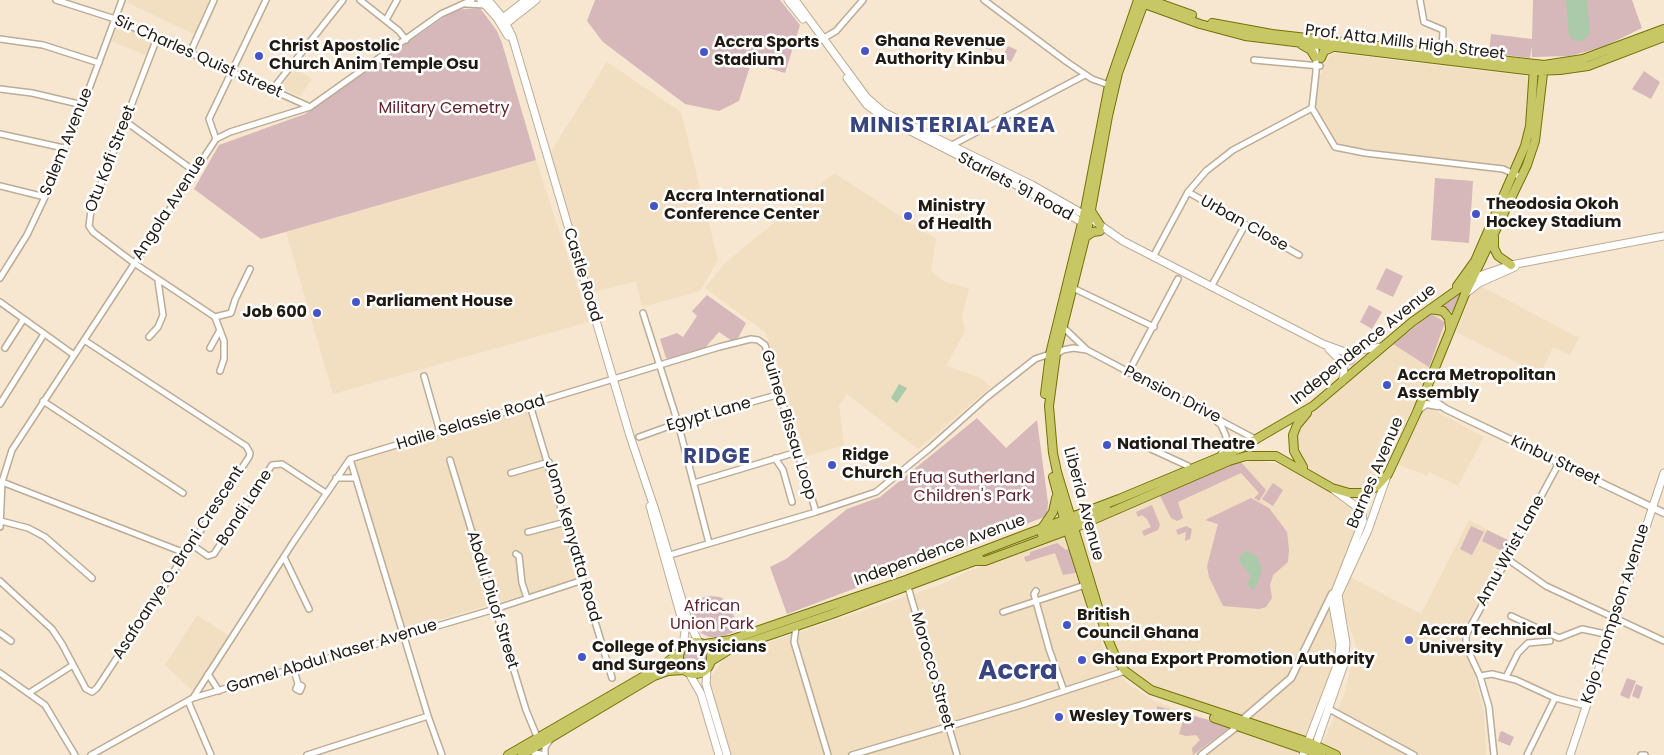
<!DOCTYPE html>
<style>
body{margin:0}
canvas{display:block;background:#f7e7d0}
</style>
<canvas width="1664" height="755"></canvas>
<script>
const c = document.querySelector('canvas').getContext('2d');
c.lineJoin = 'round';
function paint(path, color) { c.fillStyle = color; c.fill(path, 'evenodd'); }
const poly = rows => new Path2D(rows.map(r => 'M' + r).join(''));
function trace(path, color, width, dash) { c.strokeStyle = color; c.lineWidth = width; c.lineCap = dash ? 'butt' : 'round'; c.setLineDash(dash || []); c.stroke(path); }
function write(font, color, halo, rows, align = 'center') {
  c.font = font + ' Poppins,sans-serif'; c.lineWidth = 5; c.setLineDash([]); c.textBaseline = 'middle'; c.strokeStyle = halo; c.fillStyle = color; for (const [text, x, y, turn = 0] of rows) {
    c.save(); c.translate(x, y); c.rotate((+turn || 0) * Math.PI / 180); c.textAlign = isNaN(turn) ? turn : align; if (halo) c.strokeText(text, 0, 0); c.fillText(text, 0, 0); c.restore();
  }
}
paint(poly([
 [129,0,209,0,194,34,128,3],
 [118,24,153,40,147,56,112,41],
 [1334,53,1525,76,1530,80,1528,112,1524,142,1512,168,1339,145,1331,140,1315,109,1319,75,1321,74,1325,61],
 [607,62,681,112,718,260,700,291,642,307,636,281,590,293,547,158],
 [295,68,312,79,300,96,284,89,282,86],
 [536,160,589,322,333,394,286,232],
 [834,173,936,239,931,271,945,282,969,288,962,316,965,331,946,366,979,377,991,387,918,449,847,394,839,405,844,445,807,456,766,333,705,288,723,265],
 [1483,287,1579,338,1570,355,1553,347,1540,374,1456,332,1473,290],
 [1430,311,1442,314,1448,319,1448,329,1391,455,1372,487,1355,491,1341,488,1293,461,1289,450,1289,434,1339,387],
 [1426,406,1484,437,1458,486,1429,472,1427,476,1397,464,1420,410],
 [529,408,580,579,406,629,352,462],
 [1257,460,1291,467,1303,474,1355,509,1359,521,1356,536,1333,588,1331,606,1337,647,1331,676,1308,741,1151,688,1129,673,1115,653,1093,584,1079,530,1244,463],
 [1469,520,1513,543,1464,637,1484,712,1486,755,1342,755,1322,744,1344,695,1356,645,1346,617,1342,594,1350,577,1421,614],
 [1064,536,1103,648,1126,683,1154,701,1303,752,1301,755,730,755,710,692,709,679,725,657,943,584,966,572],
 [197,615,229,636,193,691,165,665]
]), '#f2dec0');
paint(poly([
 [595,0,780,0,800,25,785,73,751,63,739,101,719,111,685,104,603,42,587,21],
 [1533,0,1632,0,1642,28,1603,47,1570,56,1532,57,1532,46,1530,58,1489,53,1491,34,1532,39],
 [480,8,497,31,502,43,536,160,261,239,194,189,219,145,305,114,454,10],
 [990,35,998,39,991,51,983,47],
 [1008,46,1017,50,1011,62,1002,57],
 [1644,71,1660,82,1651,99,1632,89],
 [1435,178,1473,181,1469,243,1431,240],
 [1386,268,1403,276,1393,297,1376,289],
 [1466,289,1453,319,1452,312,1440,305],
 [707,295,746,323,738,338,732,341,719,332,704,349,671,359,666,358,660,339,677,333,683,337,697,316,692,311],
 [1369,305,1382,312,1372,329,1360,322],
 [1431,314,1445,322,1429,367,1393,344],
 [1361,353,1353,365,1346,366,1341,356],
 [977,418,1006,448,1037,420,1048,503,1047,516,787,614,770,567,786,559,847,509,880,497],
 [1239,460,1266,490,1259,501,1254,498,1259,493,1241,473,1178,502,1183,518,1177,521,1171,518,1159,494],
 [1273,483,1283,490,1273,506,1262,499],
 [1251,498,1269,508,1287,532,1289,550,1288,562,1273,575,1270,585,1272,598,1266,607,1259,609,1223,606,1209,577,1207,566,1218,524,1205,520],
 [1152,505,1160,525,1158,530,1144,536,1142,531,1151,527,1147,519,1142,515,1138,517,1136,512],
 [1186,526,1192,529,1190,539,1185,541,1186,532,1178,535,1176,530],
 [1471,526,1484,532,1472,555,1460,549],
 [1487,530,1508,540,1502,551,1482,541],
 [1057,543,1066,550,1072,547,1080,572,1063,575,1055,553,1026,562,1024,557,1030,555,1030,552],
 [709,596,720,597,727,601,740,630,720,637,709,637,701,633,686,602],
 '681 657a13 13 0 1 1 26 0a13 13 0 1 1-26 0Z',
 [1627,678,1636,681,1629,699,1620,695],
 [1636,684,1643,687,1639,699,1632,696],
 [1157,706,1227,725,1229,728,1193,755,1192,748,1200,740,1196,735,1186,736,1179,734,1183,721,1174,721,1170,716,1163,719,1157,711],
 [1502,731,1514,737,1510,746,1498,741,1500,732]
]), '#d6b7ba');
paint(poly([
 [1566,0,1587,0,1590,32,1588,36,1582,41,1575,41,1569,35],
 [899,384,907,388,897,403,891,398],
 [1245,551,1256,555,1261,566,1261,575,1254,590,1247,585,1251,576,1239,561,1241,554]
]), '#abcaa9');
trace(poly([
 [374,548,395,618]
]), '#abcaa9', 1);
const minor = poly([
 [56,0,115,19,310,107],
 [360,0,399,31,406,40],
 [984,0,1067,62,1092,79,1109,85],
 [1420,0,1424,22,1443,30,1442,54],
 [466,4,485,5],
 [386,20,397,0],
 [157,38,91,210,89,226,93,232,134,263,215,317,231,313,235,300,250,269],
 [0,39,43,45,99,63],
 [819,41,836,31,863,0],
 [1316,41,1316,72,1312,108,1335,147,1365,153,1503,169,1521,177],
 [190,53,214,0],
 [1254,60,1320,66],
 [0,89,32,93,83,105],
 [272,90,343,0],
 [125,121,194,171],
 [0,134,64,148],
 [216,139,209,119,266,0],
 [952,145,1085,75],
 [0,186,45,197],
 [1188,192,1299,255],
 [1153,257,1188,192,1206,171,1233,150,1312,108],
 [0,278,27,235,45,197,83,105,122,0],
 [1211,287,1245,225],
 [1073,288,1154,327],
 [0,302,74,355],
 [643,313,678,423,709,543],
 [215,317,224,341,224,359,220,371],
 [1063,327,1087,350,1257,440],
 [149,337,158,327,163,315,158,281],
 [5,348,23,320],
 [210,348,220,330],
 [1057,354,1063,350,1073,348,1087,350],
 [1128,373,1178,279],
 [424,376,440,432],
 [43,401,183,493],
 [0,404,44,334],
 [530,405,612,678],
 [1214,419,1221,425,1226,436,1226,446,1219,457],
 [639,437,678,423,780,394],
 [1149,448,1188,466],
 [775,458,783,470,792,502],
 [350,459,428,716,442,755],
 [450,460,526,710,538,739],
 [511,473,549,462],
 [336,478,356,478],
 [2,482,185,553],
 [694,483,797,452],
 [1,521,28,528,45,537,92,578],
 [0,527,2,482,12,450,216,139,230,132,310,107,441,14,472,0],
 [528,532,566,522],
 [191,544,208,556,214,554,272,465,282,464,326,493],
 [516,554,519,556,522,583,527,598],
 [670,555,816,512,876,492,930,448,987,397,1035,359,1050,354],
 [284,557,309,609],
 [1506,558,1546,586,1664,641],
 [0,581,52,629,62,644,86,689,92,692,97,688,249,457,250,453,246,446,84,340],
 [908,587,957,755],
 [1036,591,1034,594,1049,649,1064,691],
 [1003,612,1085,585],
 [1511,616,1559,638,1582,629,1610,635],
 [796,627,794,642,828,755],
 [0,633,11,641],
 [294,670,298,684,296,689,300,691,302,686,298,684],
 [0,673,45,705,75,755],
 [208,674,219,691],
 [1480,676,1492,674,1516,680,1555,698,1586,706],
 [1506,677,1518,653,1528,643,1550,641],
 [29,693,73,665],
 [193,698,294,541,350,459,719,347,751,339,758,340,765,345,816,512],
 [188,701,211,755],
 [1329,709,1414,755],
 [529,751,543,755],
 [91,755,193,698,495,609,583,580],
 [307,755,428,716],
 [545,755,545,747,550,740],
 [852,755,1021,705,1125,671],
 [1201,755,1238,726],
 [1494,755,1489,707,1480,676,1466,646,1466,635,1559,463],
 [1527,755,1555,698],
 [1641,755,1645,755]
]);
const tertiary = poly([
 [1428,388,1433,400,1446,409,1664,513],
 [1418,410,1426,404,1438,406],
 [1241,721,1291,678,1332,594]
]);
const secondary = poly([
 [481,0,497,18,508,36],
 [488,0,503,18,512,36,630,436,656,513,687,617,698,641],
 [788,0,803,19],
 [795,0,867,98,883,112,1032,185,1090,218,1123,241,1323,344,1345,352,1382,347],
 [499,21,526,0],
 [503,26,536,0],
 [847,78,867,105,883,117,1026,190,1087,225],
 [1473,278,1511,265,1664,236],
 [1465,294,1479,283,1515,267],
 [1329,349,1343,363,1344,374,1342,382],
 [650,506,685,631,683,646],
 [707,669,706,684,727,755],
 [689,673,701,694,719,755],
 [1314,750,1344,664,1346,643,1338,595,1368,530,1387,476],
 [1303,755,1338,663,1340,644,1332,600,1363,521,1362,514,1357,507,1334,490],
 [1570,755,1664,473]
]);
const primary = poly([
 [1145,0,1118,73,1108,116,1088,226,1056,354,1049,406,1053,453,1057,472,1107,637,1116,658,1125,671,1151,690,1308,742,1336,755],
 [1150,0,1192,15],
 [1139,2,1200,24,1245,36,1534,71,1560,70,1588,66,1664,37],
 [1212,23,1272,34,1544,65,1583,59,1664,29],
 [1302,45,1311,50,1315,57],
 [1321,58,1324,51,1331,48],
 [1091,211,1100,225],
 [1085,237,1093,232,1100,231],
 [1494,237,1494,248,1498,256,1511,265],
 [1457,286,1475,261,1525,146,1530,126,1534,67],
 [1430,309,1443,311,1449,318,1450,328],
 [1045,394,1050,354,1084,215,1109,85,1138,0],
 [1303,467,1294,451,1293,435,1297,425,1307,413],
 [1053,477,1064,519,1092,607],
 [1070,526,1106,508],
 [1042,528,1053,512,1056,498],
 [1042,535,1067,523],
 [975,561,985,561,1074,528,1229,461,1246,456,1276,456,1332,488,1349,493,1364,493,1376,487,1388,474,1417,412,1465,294,1527,165,1535,141,1544,65],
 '679 658a16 16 0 1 1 32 0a16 16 0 1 1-32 0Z',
 [705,644,730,640,906,580,1119,499,1239,449,1313,406,1412,322,1471,280],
 [711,661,732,648,832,614,980,559],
 [1214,718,1321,755],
 [508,755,665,664,679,653],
 [522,755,654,676,668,671,684,670]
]);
trace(minor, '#bbac96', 8);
trace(tertiary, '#bbac96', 9);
trace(secondary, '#bbac96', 9);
trace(primary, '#747206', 10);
trace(minor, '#fff', 5);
trace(tertiary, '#fff', 6);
trace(secondary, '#fff', 7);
trace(primary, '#c7c766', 8);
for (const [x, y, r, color] of [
 [865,51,5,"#4555c9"],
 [704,52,5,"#4555c9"],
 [259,56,5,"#4555c9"],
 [654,206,5,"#4555c9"],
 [1476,214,5,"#4555c9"],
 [908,216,5,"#4555c9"],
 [356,302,5,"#4555c9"],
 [317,313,5,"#4555c9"],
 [1387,385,5,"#4555c9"],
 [1107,445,5,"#4555c9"],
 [832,465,5,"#4555c9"],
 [1067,625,5,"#4555c9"],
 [1409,640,5,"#4555c9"],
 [582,657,5,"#4555c9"],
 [1082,660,5,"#4555c9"],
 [1059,717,5,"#4555c9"]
]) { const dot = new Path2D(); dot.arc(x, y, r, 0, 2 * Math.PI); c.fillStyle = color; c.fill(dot); trace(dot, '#fff', 2); }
write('bold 16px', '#201a12', '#fff', [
 ["Ghana Revenue",875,42],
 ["Authority Kinbu",875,60],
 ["Accra Sports",714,43],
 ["Stadium",714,61],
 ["Christ Apostolic",269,47],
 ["Church Anim Temple Osu",269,65],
 ["Accra International",664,197],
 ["Conference Center",664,215],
 ["Theodosia Okoh",1486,205],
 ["Hockey Stadium",1486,223],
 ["Ministry",918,207],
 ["of Health",918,225],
 ["Parliament House",366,302],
 ["Job 600",307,313,"right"],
 ["Accra Metropolitan",1397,376],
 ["Assembly",1397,394],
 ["National Theatre",1117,445],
 ["Ridge",842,456],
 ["Church",842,474],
 ["British",1077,616],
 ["Council Ghana",1077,634],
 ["Accra Technical",1419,631],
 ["University",1419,649],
 ["College of Physicians",592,648],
 ["and Surgeons",592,666],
 ["Ghana Export Promotion Authority",1092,660],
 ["Wesley Towers",1069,717]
], 'left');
write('16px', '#201a12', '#fff', [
 ["Prof. Atta Mills High Street",1405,43,7],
 ["Sir Charles Quist Street",198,57,24],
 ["Salem Avenue",67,142,-68],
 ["Otu Kofi Street",111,159,-69],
 ["Starlets '91 Road",1015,187,28],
 ["Angola Avenue",170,208,-57],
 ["Urban Close",1244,224,29],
 ["Castle Road",582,275,73],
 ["Independence Avenue",1364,345,-39],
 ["Pension Drive",1172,395,27],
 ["Egypt Lane",709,415,-16],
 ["Haile Selassie Road",471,423,-17],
 ["Guinea Bissau Loop",788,425,73],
 ["Kinbu Street",1555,461,25],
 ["Barnes Avenue",1376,473,-67],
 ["Liberia Avenue",1083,504,75],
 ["Bondi Lane",245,508,-57],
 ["Jomo Kenyatta Road",572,541,74],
 ["Independence Avenue",940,551,-20],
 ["Amu Wrist Lane",1511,551,-61],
 ["Asafoanye O. Broni Crescent",179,563,-57],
 ["Abdul Diuof Street",492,600,73],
 ["Kojo Thompson Avenue",1616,614,-72],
 ["Gamel Abdul Naser Avenue",332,657,-17],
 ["Morocco Street",932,671,74]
]);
write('16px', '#60242f', '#fff', [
 ["Military Cemetry",444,109],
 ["Efua Sutherland",972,479],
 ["Children's Park",972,497],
 ["African",712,607],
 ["Union Park",712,625]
]);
c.letterSpacing = '1px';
write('bold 21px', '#394580', '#fff', [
 ["MINISTERIAL AREA",953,127],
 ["RIDGE",717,458]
]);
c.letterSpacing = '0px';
write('bold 26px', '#394580', '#fff', [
 ["Accra",1018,672]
]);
</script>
